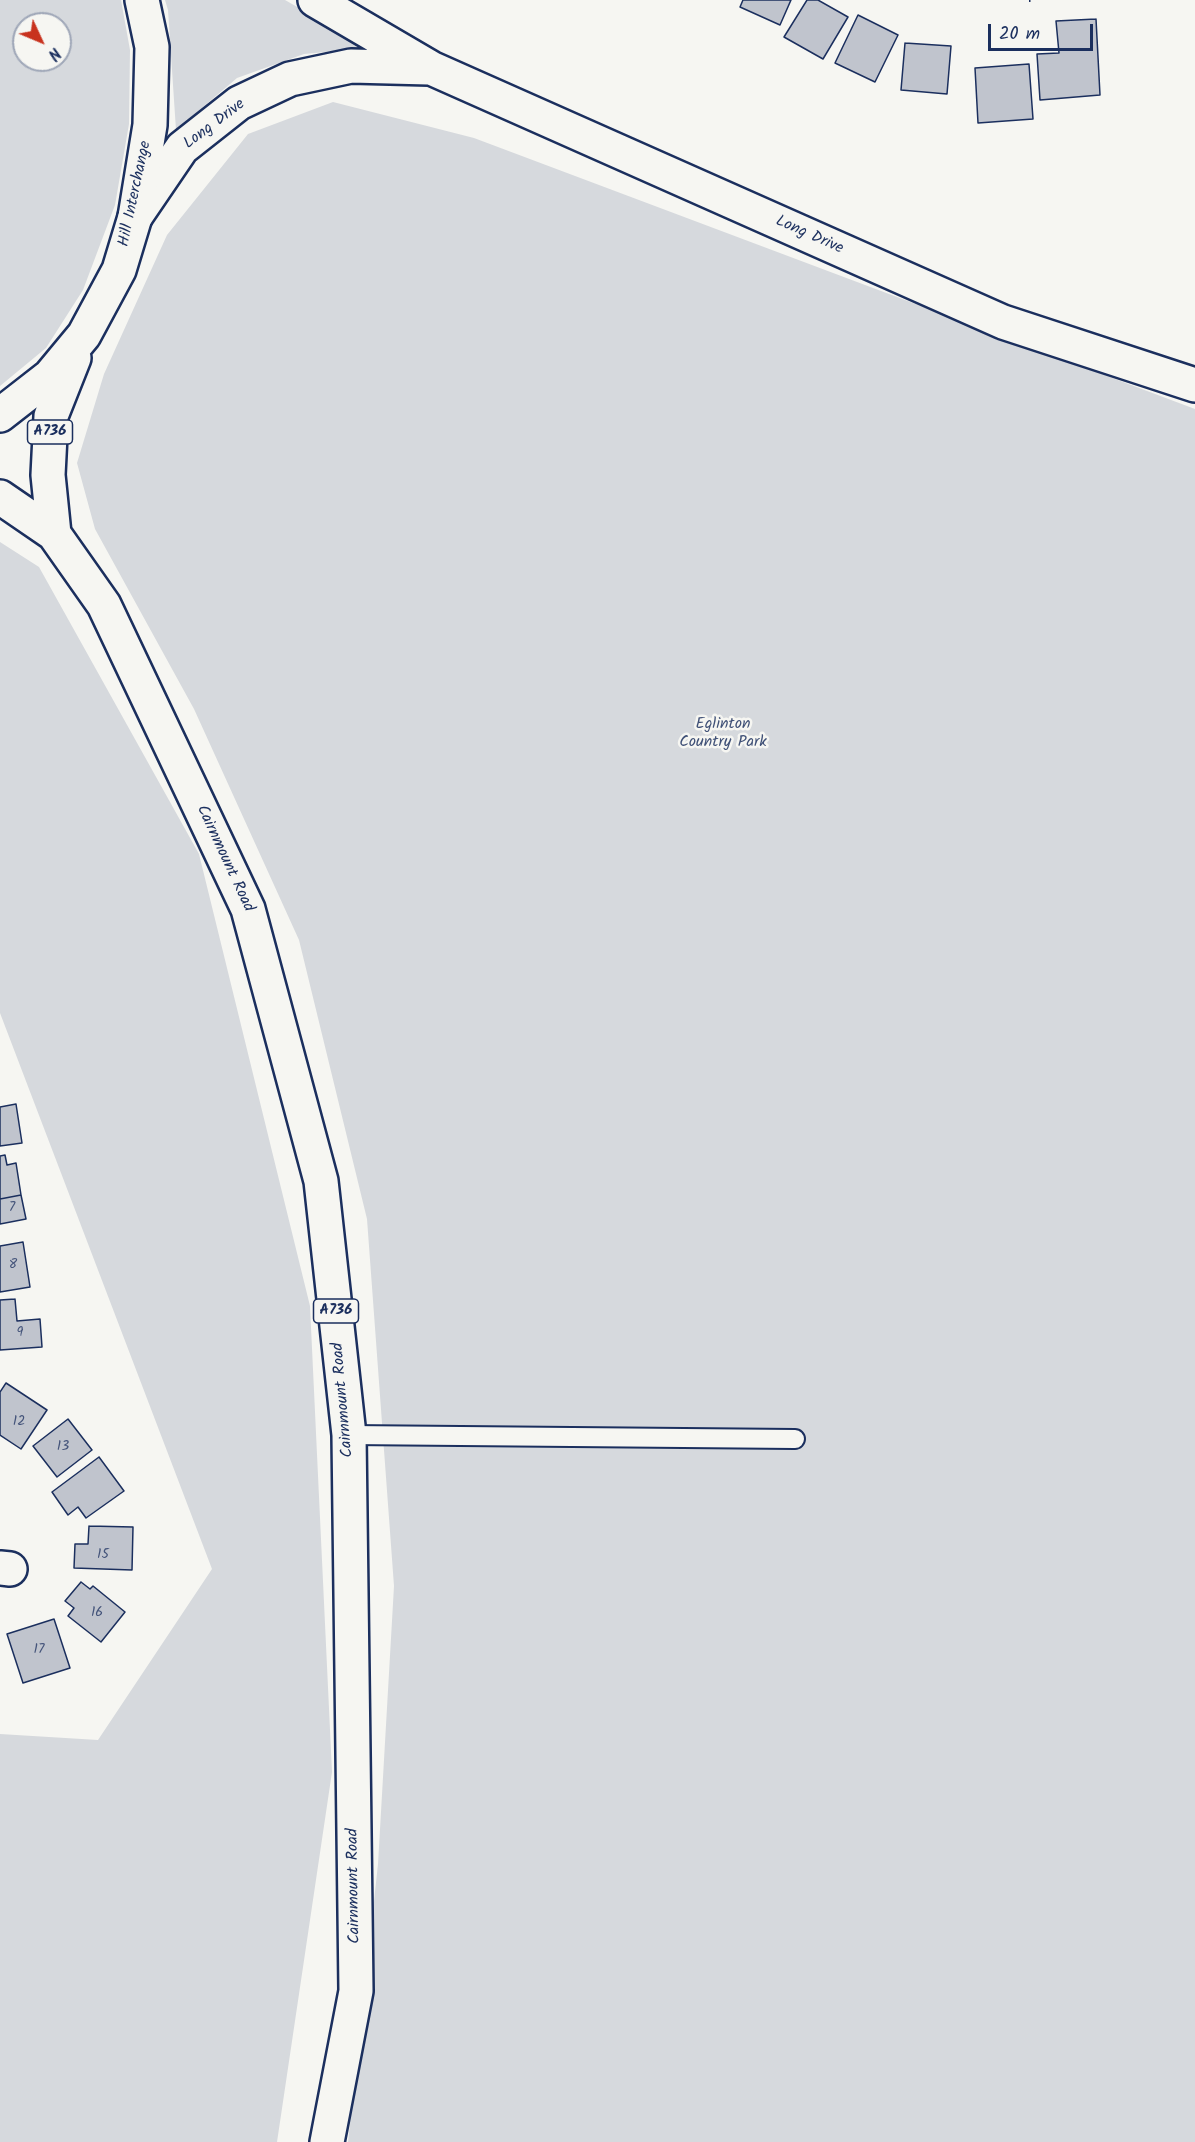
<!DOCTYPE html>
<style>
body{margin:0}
#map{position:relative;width:1195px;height:2142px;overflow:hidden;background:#f6f6f2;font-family:Kalam,sans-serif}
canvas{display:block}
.north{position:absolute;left:12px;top:12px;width:60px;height:60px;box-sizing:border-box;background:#f6f6f2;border:2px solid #9ea6b7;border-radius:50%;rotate:134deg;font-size:16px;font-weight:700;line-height:24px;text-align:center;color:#1b2f5e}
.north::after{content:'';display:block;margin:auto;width:21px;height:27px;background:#c8321e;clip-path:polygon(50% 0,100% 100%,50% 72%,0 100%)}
.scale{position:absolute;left:988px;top:24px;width:105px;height:27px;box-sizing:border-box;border:3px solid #1b2f5e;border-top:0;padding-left:8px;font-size:18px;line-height:21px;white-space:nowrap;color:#1b2f5e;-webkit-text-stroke:4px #f6f6f2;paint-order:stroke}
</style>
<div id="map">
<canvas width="1195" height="2142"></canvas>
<div class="north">N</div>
<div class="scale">20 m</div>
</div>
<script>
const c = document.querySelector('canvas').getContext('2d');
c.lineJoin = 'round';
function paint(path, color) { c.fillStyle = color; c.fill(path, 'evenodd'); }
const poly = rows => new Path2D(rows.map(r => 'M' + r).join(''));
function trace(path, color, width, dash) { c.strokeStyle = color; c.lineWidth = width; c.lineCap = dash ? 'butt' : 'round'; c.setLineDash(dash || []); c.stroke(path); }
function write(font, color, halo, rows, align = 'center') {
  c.font = font + ' Kalam,sans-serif'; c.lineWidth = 5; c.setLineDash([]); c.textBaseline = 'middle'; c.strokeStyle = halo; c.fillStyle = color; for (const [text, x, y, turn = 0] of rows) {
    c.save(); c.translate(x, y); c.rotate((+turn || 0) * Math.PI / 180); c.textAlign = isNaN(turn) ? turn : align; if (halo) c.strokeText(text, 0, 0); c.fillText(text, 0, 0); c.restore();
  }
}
paint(poly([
 [0,0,121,0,130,50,129,124,115,205,83,290,46,348,0,386],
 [24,24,60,24,60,60,24,60],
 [165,0,285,0,369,48,304,54,237,78,176,130,168,10],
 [333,102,474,138,1195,409,1195,2142,348,2142,378,1864,394,1586,367,1219,299,940,194,709,95,529,77,463,104,374,167,235,248,134],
 [0,542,39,567,199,854,310,1306,332,1772,277,2142,0,2142,0,1734,98,1740,212,1569,0,1013]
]), '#d6d9dd');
const building = poly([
 [743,0,791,0,780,25,740,7,743,0],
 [807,0,818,0,848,17,823,59,784,37,807,0],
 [858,15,898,35,875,82,835,63,858,15],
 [1096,19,1100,95,1040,100,1037,54,1059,53,1056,21,1096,19],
 [905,43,951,46,947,94,901,90,905,43],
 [1029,64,1033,119,978,123,975,68,1029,64],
 [16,1104,22,1143,0,1146,0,1107,16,1104],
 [5,1155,7,1165,16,1163,21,1195,0,1199,0,1156,5,1155],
 [21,1195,26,1219,0,1224,0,1199,21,1195],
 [23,1242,30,1287,0,1292,0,1246,23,1242],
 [15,1299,17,1321,40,1319,42,1347,0,1350,0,1300,15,1299],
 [6,1383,47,1410,21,1449,0,1435,0,1392,6,1383],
 [68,1419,92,1450,57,1477,33,1446,68,1419],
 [99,1457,124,1491,86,1518,78,1507,68,1515,52,1492,99,1457],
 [89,1526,133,1527,132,1570,74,1568,75,1544,88,1544,89,1526],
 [81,1582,90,1589,93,1586,125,1612,101,1642,68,1616,74,1608,65,1601,81,1582],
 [54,1619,70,1668,23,1683,7,1634,54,1619]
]);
paint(building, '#c0c4cd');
trace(building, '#1b2f5e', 1.5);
const lane = poly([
 [349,1435,795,1439]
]);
const street = poly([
 [0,1568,10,1569]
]);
const secondary = poly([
 [315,0,431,68,1003,322,1195,385],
 [135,217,182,148,239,103,290,79,351,66,429,68]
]);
const primary = poly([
 [0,415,50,376,84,335,119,270,135,217,150,125,152,47,142,0],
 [0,497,54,534,104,605,248,909,321,1181,349,1435,356,1991,327,2142],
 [54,534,48,475,51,416,74,358]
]);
trace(lane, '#1b2f5e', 22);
trace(street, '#1b2f5e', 38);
trace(secondary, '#1b2f5e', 38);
trace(primary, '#1b2f5e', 38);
trace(poly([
 [1029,0,1035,0]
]), '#1b2f5e', 4, [1.5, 4.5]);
trace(lane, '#f6f6f2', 18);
trace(street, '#f6f6f2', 33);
trace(secondary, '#f6f6f2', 33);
trace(primary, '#f6f6f2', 33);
write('14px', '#44547a', null, [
 ["7",12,1209],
 ["8",13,1266],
 ["9",20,1334],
 ["12",19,1423],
 ["13",63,1448],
 ["15",103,1556],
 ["16",97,1614],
 ["17",39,1651]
]);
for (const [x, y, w] of [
 [50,432,45],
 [336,1311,45]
]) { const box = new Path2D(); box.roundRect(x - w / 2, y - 12, w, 24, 4.5); c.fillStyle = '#f6f6f2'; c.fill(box); trace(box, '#1b2f5e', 1.5); }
write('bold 15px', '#1b2f5e', null, [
 ["A736",50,432],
 ["A736",336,1311]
]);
write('16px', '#1b2f5e', '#f6f6f2', [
 ["Long Drive",215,125,-37],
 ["Hill Interchange",136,194,-78],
 ["Long Drive",809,236,24],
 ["Cairnmount Road",224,859,65],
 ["Cairnmount Road",344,1400,-95],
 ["Cairnmount Road",355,1886,-91]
]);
write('16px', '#405177', '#f6f6f2', [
 ["Eglinton",723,725],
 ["Country Park",723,743]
]);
</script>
